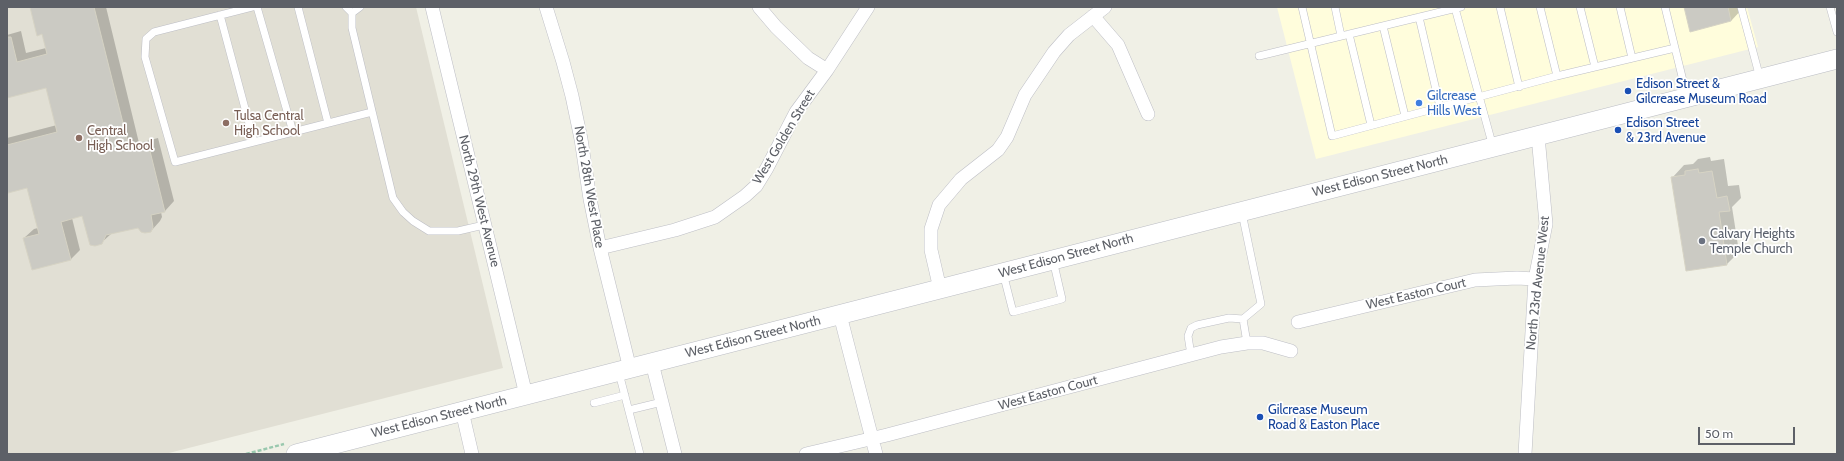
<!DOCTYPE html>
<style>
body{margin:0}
#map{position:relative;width:1844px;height:461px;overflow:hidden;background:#f0f0e6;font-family:Cabin,sans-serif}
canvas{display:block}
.frame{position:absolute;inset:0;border:8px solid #5d6067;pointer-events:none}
.scale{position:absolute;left:1698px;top:427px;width:97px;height:18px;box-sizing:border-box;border:2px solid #5d6067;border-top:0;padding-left:5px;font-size:12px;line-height:14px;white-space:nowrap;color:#5d6067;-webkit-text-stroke:3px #fff;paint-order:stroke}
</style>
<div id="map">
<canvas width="1844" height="461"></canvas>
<div class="frame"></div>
<div class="scale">50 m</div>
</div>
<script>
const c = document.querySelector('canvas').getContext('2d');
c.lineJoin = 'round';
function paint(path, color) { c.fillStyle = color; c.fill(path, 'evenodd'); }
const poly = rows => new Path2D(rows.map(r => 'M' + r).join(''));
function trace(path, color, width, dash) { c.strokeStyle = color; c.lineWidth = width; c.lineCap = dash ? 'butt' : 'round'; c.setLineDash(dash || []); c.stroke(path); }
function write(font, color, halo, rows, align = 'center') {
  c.font = font + ' Cabin,sans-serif'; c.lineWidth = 3.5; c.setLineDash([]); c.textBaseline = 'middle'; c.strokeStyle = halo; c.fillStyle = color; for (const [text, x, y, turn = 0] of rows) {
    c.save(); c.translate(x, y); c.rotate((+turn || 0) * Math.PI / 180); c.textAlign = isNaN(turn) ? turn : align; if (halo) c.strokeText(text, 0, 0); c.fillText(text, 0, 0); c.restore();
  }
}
paint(poly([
 [1277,7,1747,7,1758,47,1316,159]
]), '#fffddc');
paint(poly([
 [7,7,416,7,503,368,165,454,7,454]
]), '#e1dfd4');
paint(poly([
 [31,7,106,7,139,143,158,138,174,201,165,211,161,212,162,217,160,221,151,231,139,226,111,234,101,243,83,215,72,218,80,250,71,259,24,238,34,229,38,228,28,187,7,188,7,138,57,125,47,87,7,97,7,35,21,31,26,53,46,48,42,33],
 [1685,7,1743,7,1743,8,1731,21],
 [1710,157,1711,161,1724,159,1728,186,1739,185,1741,198,1732,207,1739,252,1727,264,1672,178,1684,165,1693,164,1698,159]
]), '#0003');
const building = poly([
 [30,7,94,7,130,151,149,147,165,212,151,215,153,227,151,232,145,233,141,232,138,228,106,235,102,244,95,246,90,245,82,216,61,222,71,260,32,270,23,238,39,234,27,188,8,193,7,187,7,145,57,132,46,88,7,98,7,37,11,37,17,62,47,54,42,34,37,36,30,7],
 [1684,7,1728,7,1731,21,1690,32,1684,7],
 [1698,169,1699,173,1712,171,1717,198,1727,196,1730,211,1719,212,1727,265,1686,271,1671,177,1685,175,1685,171,1698,169]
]);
paint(building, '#cbcac3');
trace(building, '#d6d3c4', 1);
const lane = poly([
 [252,7,154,32,146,39,145,57,175,162,372,112],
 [257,7,293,132],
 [298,7,328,123],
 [346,7,352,13],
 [360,7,352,13,352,28,393,198,403,212,413,221,429,231,458,231,484,225],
 [1302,7,1332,136,1557,76,1675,48],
 [1335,7,1341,36],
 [1500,7,1519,87],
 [1540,7,1557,76],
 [1580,7,1595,67],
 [1620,7,1632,58],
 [1665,7,1687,97],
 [1741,7,1760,78],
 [1830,7,1837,32],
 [1455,8,1493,147],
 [220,15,254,142],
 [1419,17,1440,107],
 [1383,26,1405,116],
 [1349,34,1371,125],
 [1259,56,1461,7],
 [1242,213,1261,304,1243,319,1247,343],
 [1003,273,1013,312,1062,299,1053,260],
 [1191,355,1188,336,1191,328,1197,325,1229,318,1243,319],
 [619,373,640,454],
 [594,403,625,395],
 [629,410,662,402]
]);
const street = poly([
 [432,7,526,395],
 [546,7,563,62,572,96,581,139,590,199,600,248,630,369],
 [759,7,776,27,808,58,827,70],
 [1093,16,1118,45,1148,114],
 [600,248,675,230,715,217,745,196,756,186,767,168,796,112,827,70,868,7],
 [940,289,931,250,931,229,939,205,961,179,998,150,1007,137,1025,95,1054,52,1069,35,1105,7],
 [840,315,876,454],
 [1298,322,1475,280,1517,278,1535,279],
 [652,363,675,454],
 [462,411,472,454],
 [806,454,887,435,1221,347,1247,343,1263,343,1291,351],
 [1525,454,1535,279,1546,224,1538,136]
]);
const secondary = poly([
 [296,454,1837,59]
]);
trace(lane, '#bdbec5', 8);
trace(street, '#bdbec5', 14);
trace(secondary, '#bbbdc4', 20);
trace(poly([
 [246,454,284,444]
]), '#99c8ae', 2.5, [4, 2]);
trace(lane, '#fff', 7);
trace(street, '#fff', 13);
trace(secondary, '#fff', 19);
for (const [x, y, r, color] of [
 [1628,91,4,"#1a4fb4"],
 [1419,103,4,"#3f7fe0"],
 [226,123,4,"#8d6e63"],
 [1618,130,4,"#1a4fb4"],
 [79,138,4,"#8d6e63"],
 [1702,241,4,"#6b7280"],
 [1260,417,4,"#1a4fb4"]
]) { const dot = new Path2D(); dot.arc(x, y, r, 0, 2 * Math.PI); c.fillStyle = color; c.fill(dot); trace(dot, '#fff', 1.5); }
write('13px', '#164399', '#fff', [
 ["Edison Street &",1636,84],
 ["Gilcrease Museum Road",1636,99],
 ["Edison Street",1626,123],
 ["& 23rd Avenue",1626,138],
 ["Gilcrease Museum",1268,410],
 ["Road & Easton Place",1268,425]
], 'left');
write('13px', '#366cbe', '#fff', [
 ["Gilcrease",1427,96],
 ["Hills West",1427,111]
], 'left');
write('13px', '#785e54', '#fff', [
 ["Tulsa Central",234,116],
 ["High School",234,131],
 ["Central",87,131],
 ["High School",87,146]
], 'left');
write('13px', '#5d6067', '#fff', [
 ["West Golden Street",784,137,-59],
 ["West Edison Street North",1380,176,-14],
 ["North 28th West Place",589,187,80],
 ["North 29th West Avenue",479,201,76],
 ["West Edison Street North",1066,256,-15],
 ["North 23rd Avenue West",1538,283,-84],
 ["West Easton Court",1416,294,-13],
 ["West Edison Street North",753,337,-14],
 ["West Easton Court",1048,393,-15],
 ["West Edison Street North",439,417,-14]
]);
write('13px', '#5b616d', '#fff', [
 ["Calvary Heights",1710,234],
 ["Temple Church",1710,249]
], 'left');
</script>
